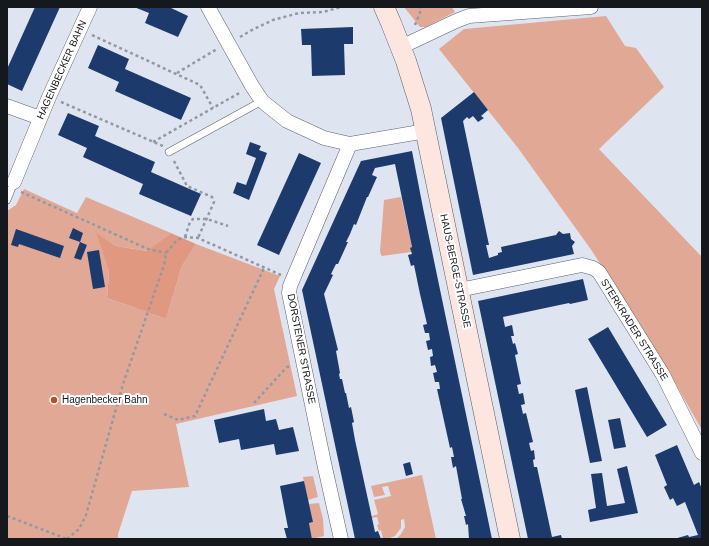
<!DOCTYPE html>
<style>
body{margin:0}
#map{position:relative;width:709px;height:546px;overflow:hidden;background:#dee5f1;font-family:Arial,sans-serif}
canvas{display:block}
.frame{position:absolute;inset:0;border:8px solid #15181c;pointer-events:none}
</style>
<div id="map">
<canvas width="709" height="546"></canvas>
<div class="frame"></div>
</div>
<script>
const c = document.querySelector('canvas').getContext('2d');
c.lineJoin = 'round';
function paint(path, color) { c.fillStyle = color; c.fill(path, 'evenodd'); }
const poly = rows => new Path2D(rows.map(r => 'M' + r).join(''));
function trace(path, color, width, dash) { c.strokeStyle = color; c.lineWidth = width; c.lineCap = dash ? 'butt' : 'round'; c.setLineDash(dash || []); c.stroke(path); }
function write(font, color, halo, rows, align = 'center') {
  c.font = font + ' Arial,sans-serif'; c.lineWidth = 4; c.setLineDash([]); c.textBaseline = 'middle'; c.strokeStyle = halo; c.fillStyle = color; for (const [text, x, y, turn = 0] of rows) {
    c.save(); c.translate(x, y); c.rotate((+turn || 0) * Math.PI / 180); c.textAlign = isNaN(turn) ? turn : align; if (halo) c.strokeText(text, 0, 0); c.fillText(text, 0, 0); c.restore();
  }
}
paint(poly([
 [404,7,452,7,455,12,426,27,420,27],
 [606,16,625,46,636,48,664,87,599,149,702,257,702,430,663,362,592,251,518,148,439,49,464,29],
 [24,189,77,213,86,197,171,233,148,251,116,246,97,233,109,272,107,298,166,319,182,266,196,244,280,276,274,289,297,396,176,424,189,487,132,491,118,534,118,539,7,539,7,211,16,205],
 [401,197,412,247,411,248,411,252,382,256,381,255,380,251,384,200],
 [422,475,436,539,396,539,401,534,405,527,404,519,401,520,401,528,395,536,387,539,383,539,381,530,379,531,377,525,379,524,377,517,372,518,372,516,378,514,374,500,391,496,388,486,382,487,385,495,374,497,371,486],
 [313,476,318,497,308,500,303,477],
 [319,503,323,519,324,536,312,539,309,523,313,522,309,504]
]), '#e1a995');
paint(poly([
 [96,232,116,246,147,251,171,233,196,244,182,266,166,319,107,298,109,272]
]), '#e09980');
paint(poly([
 [35,7,60,7,22,91,7,84,7,69],
 [134,7,169,7,188,16,178,37,145,23,149,13],
 [353,27,353,44,344,44,345,75,312,76,311,45,302,45,301,29],
 [98,45,129,59,125,69,191,98,181,120,115,91,119,82,88,68],
 [474,92,488,110,481,116,484,118,478,122,473,116,469,119,467,117,463,121,489,245,486,245,489,258,498,255,498,253,502,252,501,247,556,235,559,231,563,234,570,233,571,239,575,242,572,246,574,254,473,275,441,118],
 [68,113,99,126,95,136,155,162,151,172,201,194,191,216,139,194,143,184,83,157,87,148,58,135],
 [250,142,261,146,259,150,267,153,249,200,233,193,237,182,246,185,256,158,246,154],
 [412,151,423,208,492,539,469,539,468,524,466,525,464,516,466,516,461,499,462,499,456,466,453,468,451,457,454,457,452,447,450,448,437,389,440,389,439,382,435,382,433,373,437,372,435,365,431,366,430,357,433,356,432,349,428,350,426,341,430,340,429,333,425,333,423,325,427,324,420,294,414,265,411,266,408,255,412,254,410,248,412,247,395,164,375,168,372,175,377,177,368,197,367,197,356,225,354,224,350,234,346,242,348,242,338,264,336,264,331,274,333,275,324,294,338,350,336,351,340,373,339,374,340,379,342,379,345,393,346,393,349,408,351,407,354,422,352,423,355,440,372,518,375,532,378,531,381,539,355,539,302,290,361,161],
 [299,153,321,163,279,255,257,245],
 [73,228,83,233,80,242,69,238],
 [16,229,64,246,60,258,19,244,18,247,11,245],
 [80,242,87,245,81,260,74,258],
 [99,250,105,287,93,289,87,252],
 [583,279,588,300,570,304,569,303,503,317,505,327,512,325,514,336,511,336,513,344,515,343,518,354,515,355,521,384,517,385,519,394,523,393,525,404,521,405,523,414,526,413,533,442,529,443,531,451,534,450,535,459,533,460,534,467,537,467,552,537,561,535,562,539,528,539,478,301],
 [608,327,667,425,647,437,588,339],
 [587,387,602,461,590,463,575,390],
 [264,409,266,421,276,419,279,430,293,427,299,451,276,455,274,444,241,450,239,439,219,443,214,420],
 [620,418,626,447,614,449,608,420],
 [677,445,694,485,699,482,702,489,702,539,674,539,688,535,689,537,698,535,685,502,677,506,673,498,670,500,664,487,667,485,655,455],
 [410,462,413,474,406,476,403,464],
 [627,466,638,513,590,522,588,510,596,508,591,474,602,473,607,506,625,503,617,469],
 [304,481,313,522,309,523,312,539,287,539,284,528,288,528,280,486]
]), '#1c3b6c');
const service = poly([
 [169,152,262,101],
 [7,200,14,182]
]);
const minor = poly([
 [208,7,252,86,262,101,287,121,324,138,350,144,426,131],
 [401,47,456,21,469,16,591,7],
 [7,106,40,118],
 [14,182,49,97,90,7],
 [459,290,582,265,593,268,599,272,663,375,702,453],
 [341,539,324,463,289,293,290,286,350,144]
]);
const secondary = poly([
 [384,7,391,23,406,61,421,109,510,539]
]);
trace(service, '#5b616b', 8);
trace(minor, '#5b616b', 15);
trace(secondary, '#5b616b', 21);
trace(poly([
 [415,25,421,10,420,7],
 [92,35,200,85,213,108],
 [240,37,252,30,273,20,299,13,323,12,341,7],
 [177,73,217,49],
 [61,102,163,146],
 [153,142,241,92],
 [174,161,187,186,212,197,214,202,198,238],
 [21,192,148,249,166,253],
 [185,237,190,222,193,219,207,219,228,226],
 [254,403,287,367,291,366],
 [164,414,178,420,195,416,264,268],
 [7,516,67,539],
 [67,539,79,529,86,515,123,384,164,265,166,253,177,240,185,237,198,238,281,275]
]), '#9399a2', 2.5, [3, 3]);
trace(service, '#fff', 7);
trace(minor, '#fff', 14);
trace(secondary, '#fde6df', 20);
for (const [x, y, r, color] of [
 [54,400,4,"#b9522b"]
]) { const dot = new Path2D(); dot.arc(x, y, r, 0, 2 * Math.PI); c.fillStyle = color; c.fill(dot); trace(dot, '#fff', 1.5); }
write('10px', '#15181c', '#fff', [
 ["HAGENBECKER BAHN",62,70,-66],
 ["HAUS-BERGE-STRASSE",455,271,78],
 ["STERKRADER STRASSE",634,330,58],
 ["DORSTENER STRASSE",301,349,79]
]);
write('10px', '#15181c', '#fff', [
 ["Hagenbecker Bahn",62,400]
], 'left');
</script>
